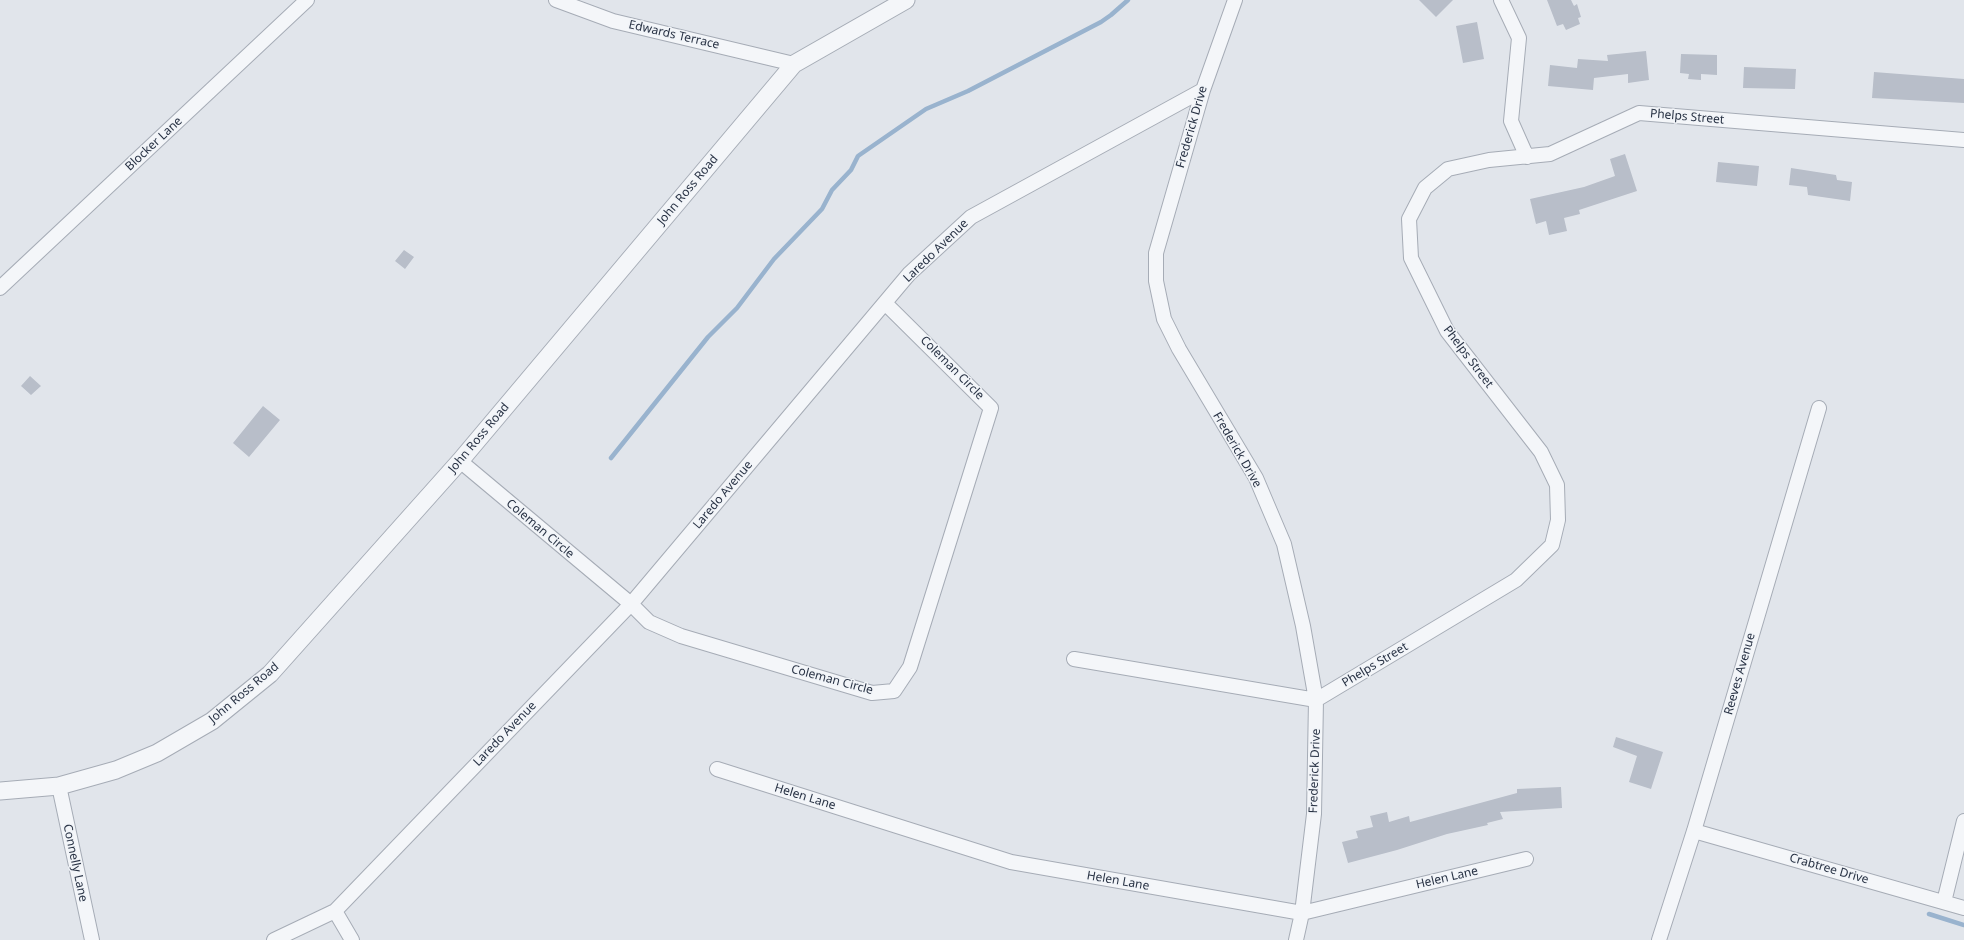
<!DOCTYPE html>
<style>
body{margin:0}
canvas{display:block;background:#e1e5eb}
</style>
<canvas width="1964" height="940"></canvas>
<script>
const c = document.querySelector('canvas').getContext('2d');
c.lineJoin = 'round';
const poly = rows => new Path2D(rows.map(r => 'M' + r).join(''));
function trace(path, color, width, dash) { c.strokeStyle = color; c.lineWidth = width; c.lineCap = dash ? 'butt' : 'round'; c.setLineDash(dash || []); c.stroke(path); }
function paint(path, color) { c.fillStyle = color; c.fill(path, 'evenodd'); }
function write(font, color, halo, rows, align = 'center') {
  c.font = font + ' "Noto Sans",sans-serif'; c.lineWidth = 3; c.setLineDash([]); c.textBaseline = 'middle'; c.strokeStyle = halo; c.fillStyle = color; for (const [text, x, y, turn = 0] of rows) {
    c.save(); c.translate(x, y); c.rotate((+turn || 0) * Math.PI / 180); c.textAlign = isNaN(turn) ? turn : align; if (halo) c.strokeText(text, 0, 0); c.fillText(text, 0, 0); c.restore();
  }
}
trace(poly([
 [611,458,708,337,737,308,774,259,822,209,832,190,851,170,858,156,926,109,968,91,1101,22,1111,15,1128,0],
 [1929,914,1964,925]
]), '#99b3ce', 4.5);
paint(poly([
 [1419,0,1453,0,1436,17],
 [1547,0,1571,0,1574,6,1577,4,1581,17,1578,18,1580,24,1566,30,1563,24,1557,26],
 [1477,22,1484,59,1463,63,1456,26],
 [1646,51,1649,80,1628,83,1628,74,1594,78,1593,90,1548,86,1550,65,1577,68,1578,59,1608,61,1607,55],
 [1681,54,1717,55,1717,75,1701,74,1701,80,1688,79,1689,74,1680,73],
 [1744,67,1796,69,1795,89,1743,88],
 [1874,72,1964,79,1964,103,1872,98],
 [1625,154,1637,191,1579,210,1580,214,1564,218,1567,231,1549,235,1546,221,1536,224,1530,199,1584,187,1615,176,1610,159],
 [1718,162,1759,166,1757,186,1716,182],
 [1791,168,1836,175,1837,180,1852,182,1850,201,1808,195,1807,187,1789,185],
 [404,250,414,257,405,269,395,261],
 [30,376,41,386,31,395,21,386],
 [263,406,280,420,249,457,233,443],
 [1616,737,1663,752,1651,789,1629,782,1637,756,1613,747],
 [1561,787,1562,808,1500,812,1503,819,1487,823,1488,825,1447,834,1397,850,1348,863,1342,842,1358,838,1356,831,1373,827,1370,816,1387,812,1389,822,1409,816,1410,822,1517,793,1517,789]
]), '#b8bec9');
const minor = poly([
 [556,0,613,21,794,64],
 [1235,0,1203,90,1156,253,1156,281,1164,319,1179,349,1256,478,1284,544,1303,626,1316,700,1314,814,1302,913,1296,940],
 [1501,0,1519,38,1511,121,1527,157],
 [0,288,307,0],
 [460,461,631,604,649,622,681,636,872,693,894,691,910,667,991,408,885,303],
 [1074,659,1316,700,1516,580,1552,545,1558,520,1557,485,1541,452,1447,331,1411,258,1409,219,1425,188,1448,169,1489,160,1550,154,1639,113,1964,140],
 [717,769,1011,862,1302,913,1526,859],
 [59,786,92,940],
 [1694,831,1964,908],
 [1944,902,1964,821],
 [335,911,352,940],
 [274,940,335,911,631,604,909,274,971,217,1203,90],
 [1659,940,1694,831,1819,408]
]);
const tertiary = poly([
 [0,791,59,786,116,770,157,753,212,721,270,674,460,461,794,64,906,0]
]);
trace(minor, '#a6acb6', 16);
trace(tertiary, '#a6acb6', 19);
trace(minor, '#f4f6f9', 14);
trace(tertiary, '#f4f6f9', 17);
write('12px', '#283244', '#f1f4f8', [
 ["Edwards Terrace",674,35,13],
 ["Phelps Street",1687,117,5],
 ["Frederick Drive",1192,127,-74],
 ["Blocker Lane",154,144,-43],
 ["John Ross Road",688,190,-50],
 ["Laredo Avenue",936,251,-44],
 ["Phelps Street",1468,357,53],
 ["Coleman Circle",952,368,45],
 ["John Ross Road",479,438,-50],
 ["Frederick Drive",1237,450,60],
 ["Laredo Avenue",723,495,-50],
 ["Coleman Circle",540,529,40],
 ["Phelps Street",1375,665,-31],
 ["Reeves Avenue",1740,674,-74],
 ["Coleman Circle",832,680,15],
 ["John Ross Road",244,693,-40],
 ["Laredo Avenue",505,734,-46],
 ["Frederick Drive",1315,771,-88],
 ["Helen Lane",805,797,17],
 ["Connelly Lane",75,863,78],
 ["Crabtree Drive",1829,869,16],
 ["Helen Lane",1447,878,-13],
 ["Helen Lane",1118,881,10]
]);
</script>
